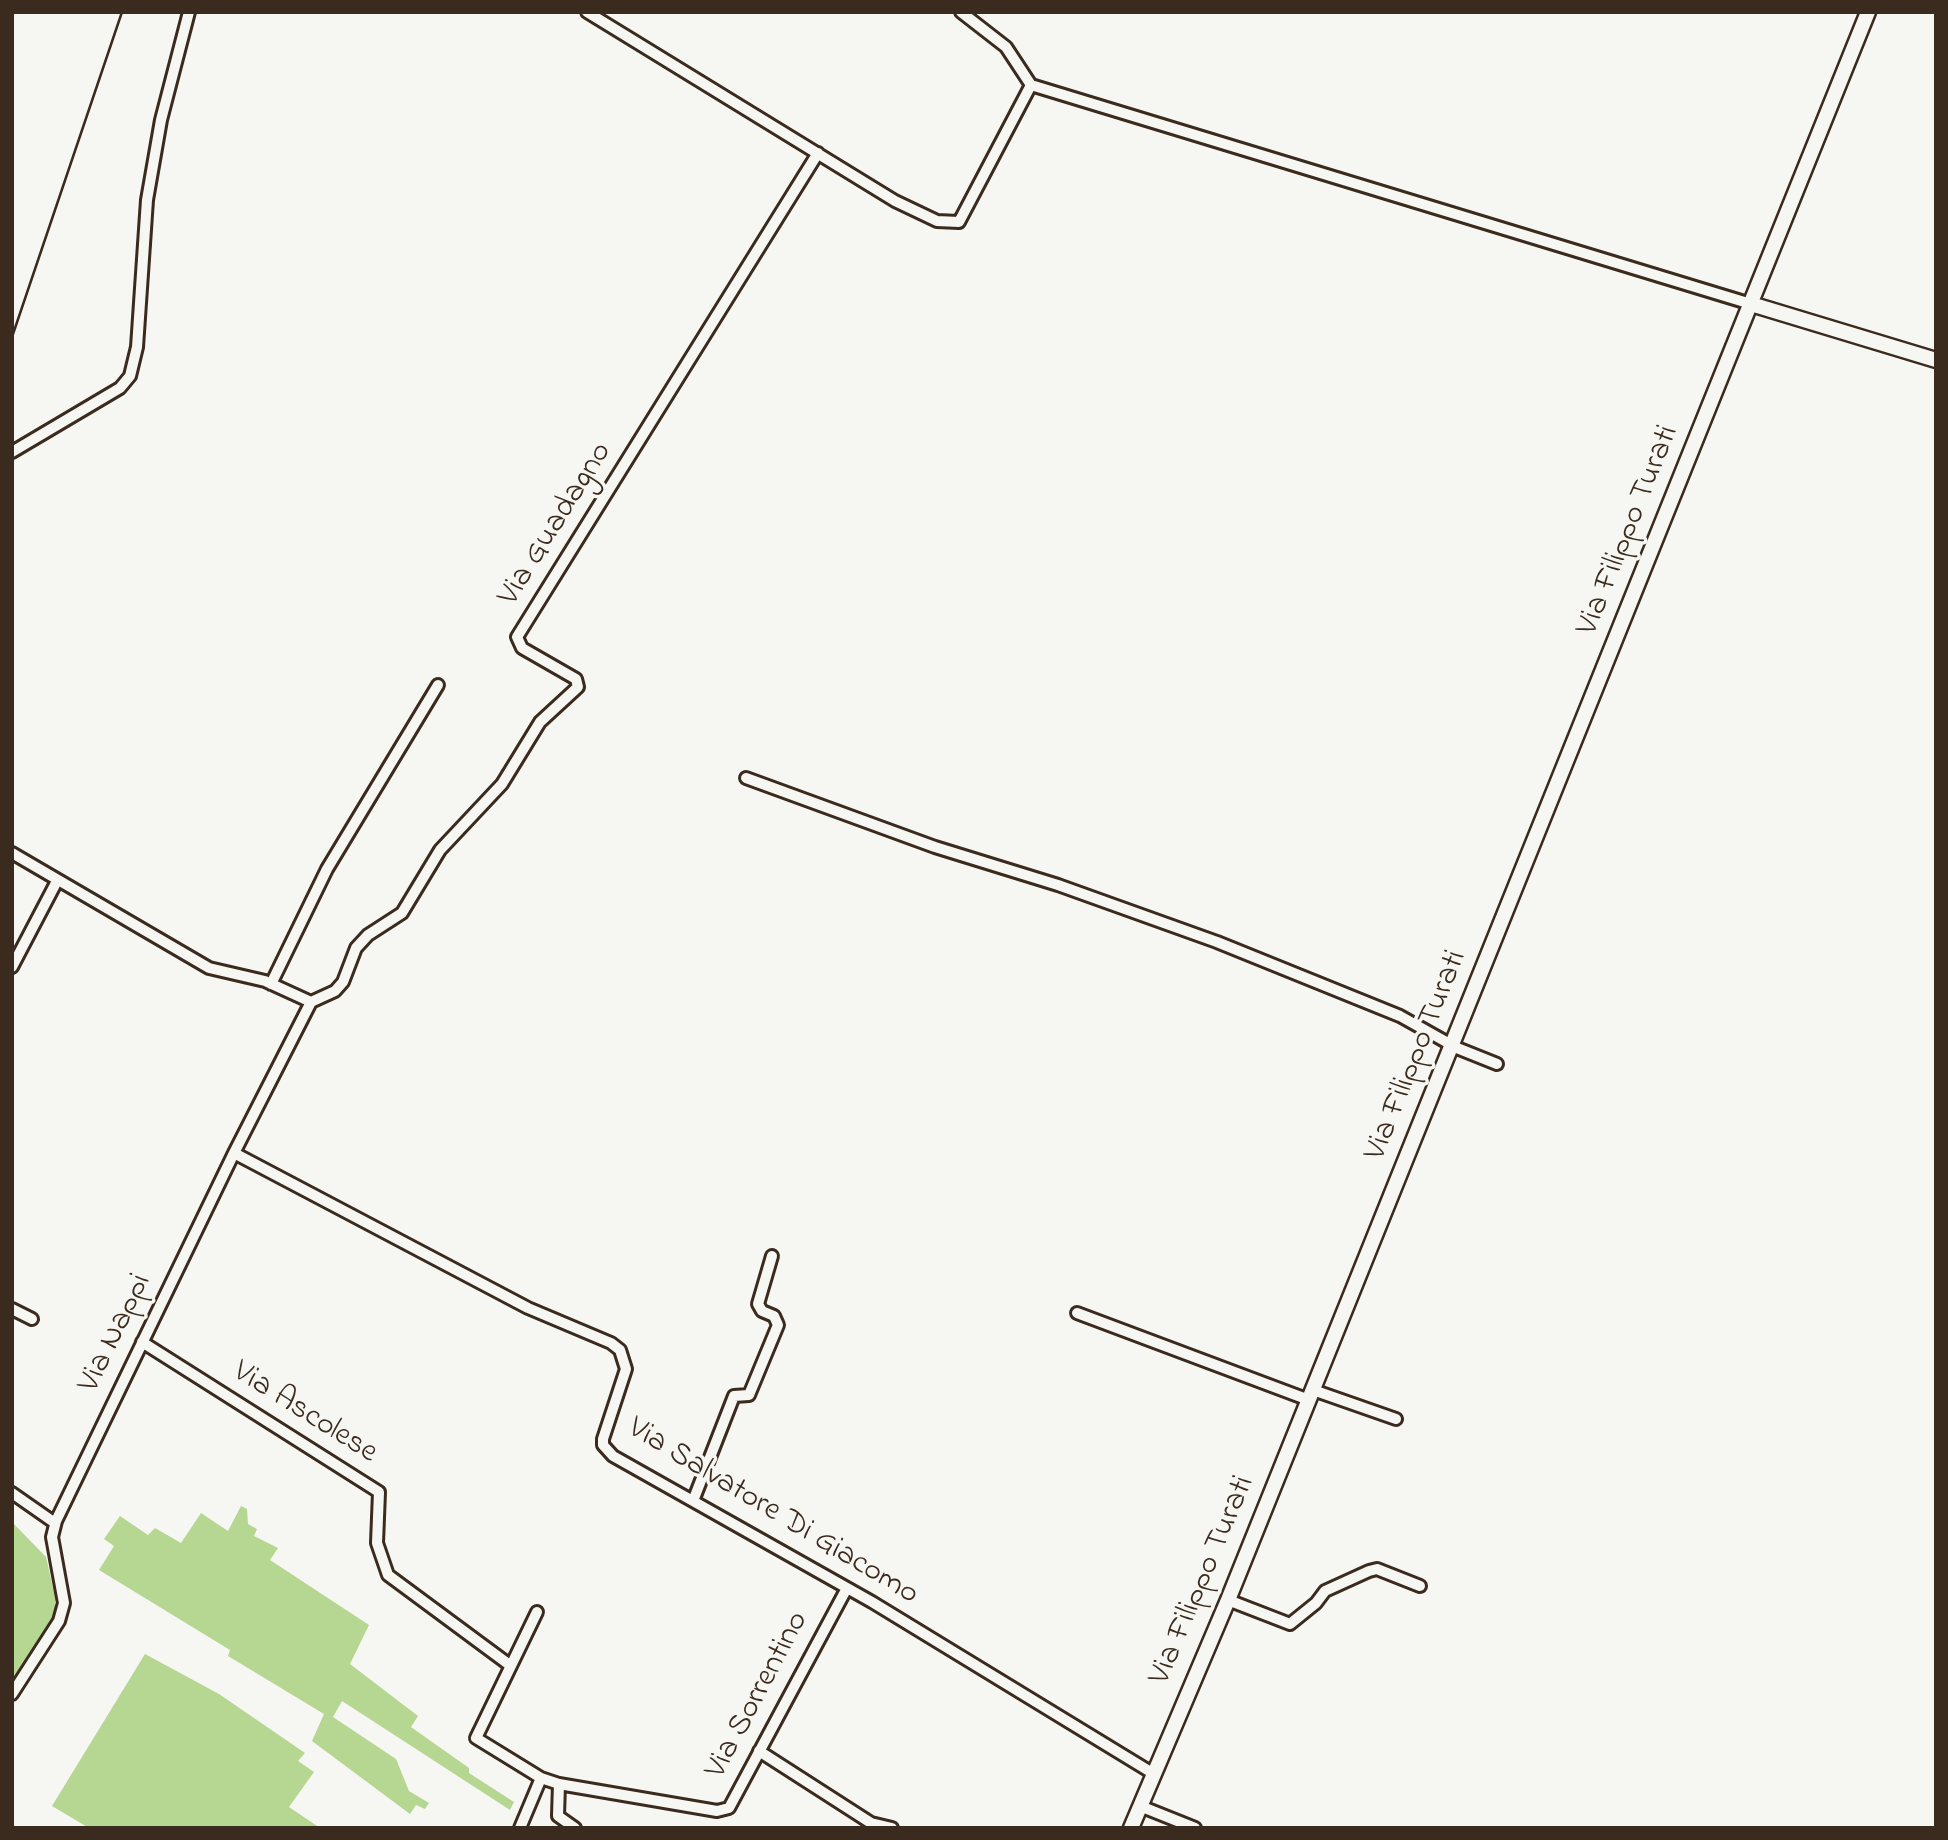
<!DOCTYPE html>
<style>
body{margin:0}
#map{position:relative;width:1948px;height:1840px;overflow:hidden;background:#f6f6f2;font-family:"Indie Flower",sans-serif}
canvas{display:block}
.frame{position:absolute;inset:0;border:14px solid #3b2a1e;pointer-events:none}
</style>
<div id="map">
<canvas width="1948" height="1840"></canvas>
<div class="frame"></div>
</div>
<script>
const c = document.querySelector('canvas').getContext('2d');
c.lineJoin = 'round';
function paint(path, color) { c.fillStyle = color; c.fill(path, 'evenodd'); }
const poly = rows => new Path2D(rows.map(r => 'M' + r).join(''));
function trace(path, color, width, dash) { c.strokeStyle = color; c.lineWidth = width; c.lineCap = dash ? 'butt' : 'round'; c.setLineDash(dash || []); c.stroke(path); }
function write(font, color, halo, rows, align = 'center') {
  c.font = font + ' "Indie Flower",sans-serif'; c.lineWidth = 7; c.setLineDash([]); c.textBaseline = 'middle'; c.strokeStyle = halo; c.fillStyle = color; for (const [text, x, y, turn = 0] of rows) {
    c.save(); c.translate(x, y); c.rotate((+turn || 0) * Math.PI / 180); c.textAlign = isNaN(turn) ? turn : align; if (halo) c.strokeText(text, 0, 0); c.fillText(text, 0, 0); c.restore();
  }
}
paint(poly([
 [241,1506,247,1509,248,1524,257,1529,254,1536,278,1548,270,1560,369,1625,350,1664,418,1716,411,1727,469,1768,469,1773,514,1802,510,1810,342,1701,333,1717,396,1759,409,1791,429,1803,425,1809,416,1805,410,1814,312,1741,324,1714,228,1656,230,1650,99,1570,114,1546,104,1539,120,1516,148,1535,155,1528,181,1543,201,1513,228,1531],
 [12,1522,46,1557,55,1597,55,1610,46,1631,12,1680],
 [145,1654,219,1694,305,1753,298,1761,314,1772,289,1807,320,1828,89,1828,52,1806]
]), '#b5d791');
const minor = poly([
 [587,12,895,201,937,221,959,222,1031,85],
 [961,12,1006,47,1031,85,1751,304],
 [12,452,120,388,130,376,137,347,147,200,161,120,189,12],
 [746,778,935,847,1058,885,1217,942,1400,1016,1457,1048,1497,1064],
 [12,853,209,968,265,981,311,1002],
 [12,967,57,881],
 [271,984,327,869,438,685],
 [311,1002,335,991,343,982,356,948,368,935,402,913,440,850,502,784,540,722,578,687,576,679,522,648,517,637,818,153],
 [234,1153,528,1308,611,1343,620,1350,626,1369,603,1439,603,1445,613,1456,872,1602,1154,1774],
 [12,1309,32,1319],
 [1077,1313,1309,1400],
 [142,1342,379,1492,377,1543,388,1575,511,1666],
 [1313,1390,1396,1419],
 [12,1493,55,1523],
 [693,1501,734,1396,749,1395,778,1325,774,1316,762,1311,758,1304,772,1256],
 [1228,1600,1290,1624,1316,1603,1325,1591,1369,1571,1377,1569,1420,1586],
 [537,1612,476,1738,541,1778],
 [12,1694,59,1621,64,1603,52,1537,56,1521,234,1153,311,1002],
 [759,1751,871,1823,892,1828],
 [559,1784,558,1816,575,1828],
 [1140,1806,1195,1828],
 [520,1828,541,1778,559,1784,717,1811,729,1808,847,1588]
]);
const tertiary = poly([
 [1751,304,1936,360],
 [1131,1828,1228,1600,1868,12]
]);
trace(minor, '#3b2a1e', 16);
trace(tertiary, '#3b2a1e', 19);
trace(minor, '#f6f6f2', 10);
trace(tertiary, '#f6f6f2', 14);
trace(poly([
 [12,337,122,12]
]), '#3b2a1e', 2.5);
write('32px', '#3b2a1e', '#f6f6f2', [
 ["Via Guadagno",557,525,-58],
 ["Via Filippo Turati",1630,531,-68],
 ["Via Filippo Turati",1418,1056,-68],
 ["Via Nappi",117,1334,-64],
 ["Via Ascolese",304,1414,32],
 ["Via Salvatore Di Giacomo",772,1513,31],
 ["Via Filippo Turati",1204,1581,-67],
 ["Via Sorrentino",759,1696,-62]
]);
</script>
